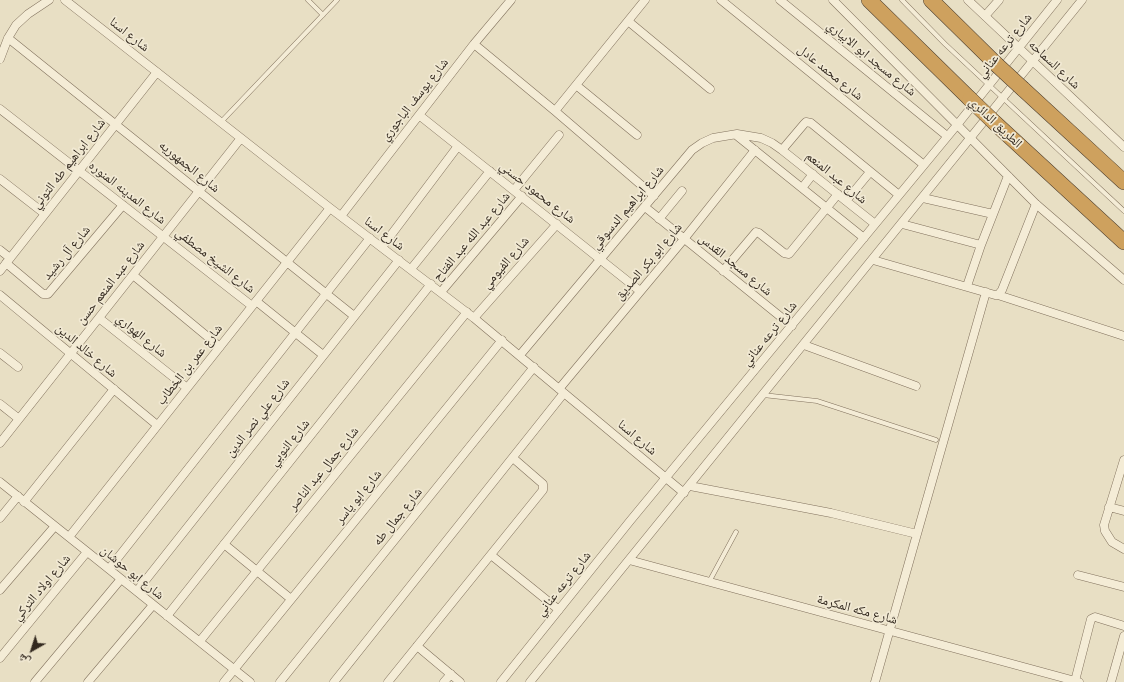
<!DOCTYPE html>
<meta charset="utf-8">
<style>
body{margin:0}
#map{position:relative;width:1124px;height:682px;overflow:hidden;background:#e8dfc4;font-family:"Source Serif 4","Noto Naskh Arabic",serif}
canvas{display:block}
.north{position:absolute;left:12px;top:630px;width:40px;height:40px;-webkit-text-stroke:3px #f1e9d3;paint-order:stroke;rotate:219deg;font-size:11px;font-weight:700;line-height:16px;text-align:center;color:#33291f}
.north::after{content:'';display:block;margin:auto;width:14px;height:18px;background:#33291f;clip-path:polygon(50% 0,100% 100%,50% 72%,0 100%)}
</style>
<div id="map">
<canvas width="1124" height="682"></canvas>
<div class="north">ش</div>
</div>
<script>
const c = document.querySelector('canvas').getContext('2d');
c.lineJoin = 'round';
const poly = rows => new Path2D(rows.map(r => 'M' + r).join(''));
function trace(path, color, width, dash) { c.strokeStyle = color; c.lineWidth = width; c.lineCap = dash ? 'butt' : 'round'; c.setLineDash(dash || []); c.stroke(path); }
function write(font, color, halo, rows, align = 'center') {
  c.font = font + ' "Source Serif 4","Noto Naskh Arabic",serif'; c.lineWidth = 3.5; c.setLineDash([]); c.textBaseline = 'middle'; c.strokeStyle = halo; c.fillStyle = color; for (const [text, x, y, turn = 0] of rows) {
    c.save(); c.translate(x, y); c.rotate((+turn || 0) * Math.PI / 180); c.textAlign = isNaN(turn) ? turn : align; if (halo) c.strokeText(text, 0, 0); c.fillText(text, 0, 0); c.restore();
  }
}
const service = poly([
 [308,0,323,15],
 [902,0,945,44,1124,211],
 [221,122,337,0],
 [763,395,817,401,936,440],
 [709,582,736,532]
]);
const minor = poly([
 [65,0,330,208,474,318,684,493],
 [721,0,924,165],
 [780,0,947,136],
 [833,0,1036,204,1124,280],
 [968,0,1124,147],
 [985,16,999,0],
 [628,21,710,89],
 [8,38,354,316],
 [474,44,555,111,654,196],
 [0,59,8,38,16,25,28,14,49,0],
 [576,85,637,135],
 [0,109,252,306],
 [555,111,645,0],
 [419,115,640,291],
 [736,135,864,238],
 [782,150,804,124,806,122,811,123,899,195],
 [0,179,45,214],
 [802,188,813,174],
 [514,190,559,135],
 [923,198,993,214],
 [846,201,870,172],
 [645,207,792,326],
 [341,216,474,44,511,0],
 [659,219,682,191],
 [902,224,981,245],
 [382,247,458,146],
 [0,250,10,258],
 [873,260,995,295,998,295,1002,290,1036,204],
 [6,263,43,294,48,294,123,205],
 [411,269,490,171],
 [0,271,157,72],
 [723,271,756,232,759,233,784,253,789,254,838,194],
 [133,275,220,347],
 [967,286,981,245,1008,176],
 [441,292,522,196],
 [0,295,157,425],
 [998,295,1124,336],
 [256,301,323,355],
 [99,318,187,388],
 [474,318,557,224],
 [804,345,916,386],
 [0,353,18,367],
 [520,355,692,150,702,143,713,138,737,134,761,138,772,143,782,150,875,224],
 [559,389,684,239,755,150],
 [0,404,19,419],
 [0,443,241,138],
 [1124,460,1104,525,1105,531,1112,542,1124,549],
 [0,482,250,682],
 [690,486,831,513,917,534,875,682],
 [24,502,114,389],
 [1109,507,1124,511],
 [0,518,18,496],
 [917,534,986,292],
 [69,537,330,208],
 [224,544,291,599],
 [491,555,559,610],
 [629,560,1079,682],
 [109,569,370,238],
 [1078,575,1124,587],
 [0,590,55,526],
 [137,591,399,260],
 [167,616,431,284],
 [200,641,467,312],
 [417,646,460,682],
 [0,658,87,552],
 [1075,681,1091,619,1095,617,1124,626],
 [35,682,121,579],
 [88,682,153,605],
 [224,682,502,340],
 [280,682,534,367],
 [334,682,564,393],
 [388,682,543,490,543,484,513,458],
 [444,682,451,674],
 [501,682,630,521,957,125,1057,0],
 [530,682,1082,0],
 [1111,682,1124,636]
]);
const motorway = poly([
 [869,0,970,99],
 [931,0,997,65],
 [1023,89,1124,182],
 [995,123,1124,242]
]);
trace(service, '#81715d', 5);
trace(minor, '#81715d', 9);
trace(motorway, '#4f4030', 16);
trace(service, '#f4ecd6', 4);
trace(minor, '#f4ecd6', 8);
trace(motorway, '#cea15e', 15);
const motorwayBridge = poly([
 [997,65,1023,89],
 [970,99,995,123]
]);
trace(motorwayBridge, '#4f4030', 16, []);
trace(motorwayBridge, '#cea15e', 15);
write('13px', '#33291f', '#f1e9d3', [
 ["شارع اسنا",129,35,38],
 ["شارع ترعه عناني",1005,46,-51],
 ["شارع مسجد ابو الابياري",871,59,39],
 ["شارع السماحه",1054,65,43],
 ["شارع محمد عادل",830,73,39],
 ["شارع يوسف الباجوري",415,100,-52],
 ["الطريق الدائري",995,123,43],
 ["شارع ابراهيم طه التوني",69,164,-52],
 ["شارع الجمهوريه",189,167,39],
 ["شارع عبد المنعم",836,178,39],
 ["شارع المدينه المنوره",127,193,38],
 ["شارع محمود حسني",537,193,38],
 ["شارع ابراهيم الدسوقي",628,208,-50],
 ["شارع اسنا",384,234,37],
 ["شارع عبد الله عبد الفتاح",472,237,-50],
 ["شارع آل رشيد",67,253,-50],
 ["شارع الشيخ مصطفي",215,261,38],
 ["شارع ابو بكر الصديق",649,262,-50],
 ["شارع الفيومي",506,263,-49],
 ["شارع مسجد القدس",735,265,39],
 ["شارع عبد المنعم حسن",111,283,-52],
 ["شارع ترعه عناني",770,334,-51],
 ["شارع الهواري",141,336,39],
 ["شارع خالد الدين",86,351,40],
 ["شارع عمر بن الخطاب",190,365,-52],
 ["شارع علي نصر الدين",258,418,-52],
 ["شارع اسنا",637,438,40],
 ["شارع النوبي",290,443,-51],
 ["شارع جمال عبد الناصر",324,469,-51],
 ["شارع ابو ياسر",359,497,-51],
 ["شارع جمال طه",398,517,-51],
 ["شارع ابو حوشان",132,573,39],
 ["شارع ترعه عناني",564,584,-51],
 ["شارع اولاد التركي",42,588,-50],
 ["شارع مكه المكرمة",857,610,15]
]);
</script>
